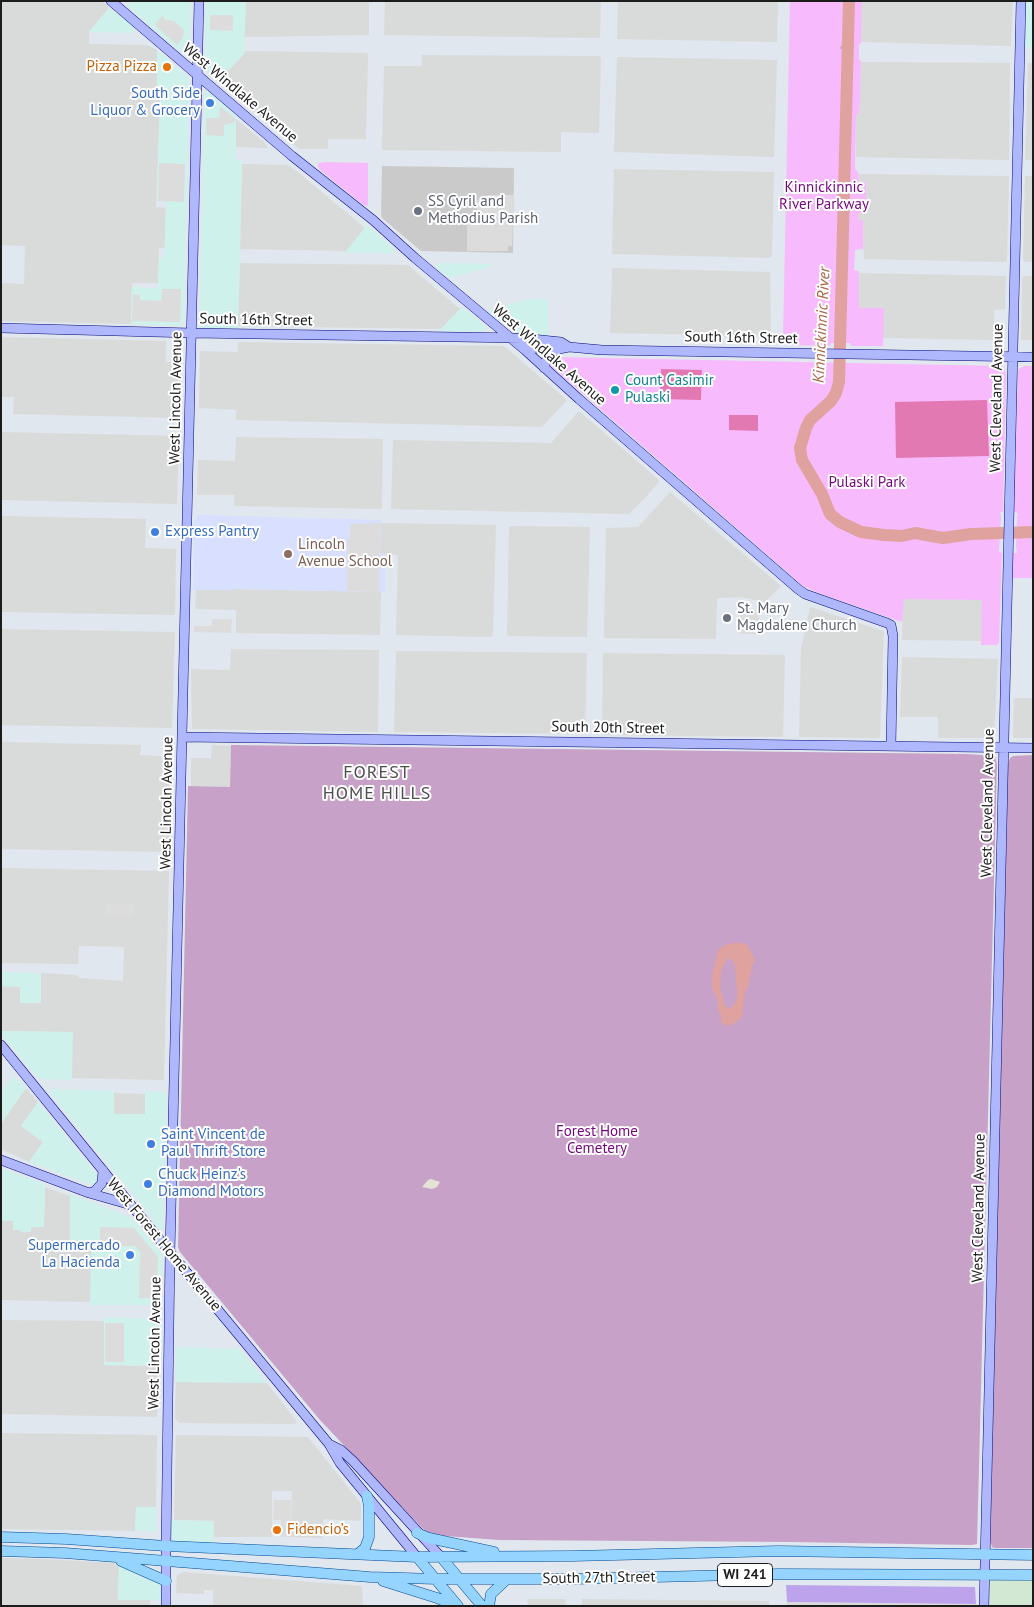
<!DOCTYPE html>
<meta charset="utf-8">
<style>
body{margin:0}
#map{position:relative;width:1034px;height:1607px;overflow:hidden;background:#e1e7ee;font-family:"PT Sans",sans-serif}
canvas{display:block}
.frame{position:absolute;inset:0;border:2px solid #1c1c1c;pointer-events:none}
</style>
<div id="map">
<canvas width="1034" height="1607"></canvas>
<div class="frame"></div>
</div>
<script>
const c = document.querySelector('canvas').getContext('2d');
c.lineJoin = 'round';
function paint(path, color) { c.fillStyle = color; c.fill(path, 'evenodd'); }
const poly = rows => new Path2D(rows.map(r => 'M' + r).join(''));
function trace(path, color, width, dash) { c.strokeStyle = color; c.lineWidth = width; c.lineCap = dash ? 'butt' : 'round'; c.setLineDash(dash || []); c.stroke(path); }
function write(font, color, halo, rows, align = 'center') {
  c.font = font + ' "PT Sans",sans-serif'; c.lineWidth = 4; c.setLineDash([]); c.textBaseline = 'middle'; c.strokeStyle = halo; c.fillStyle = color; for (const [text, x, y, turn = 0] of rows) {
    c.save(); c.translate(x, y); c.rotate((+turn || 0) * Math.PI / 180); c.textAlign = isNaN(turn) ? turn : align; if (halo) c.strokeText(text, 0, 0); c.fillText(text, 0, 0); c.restore();
  }
}
paint(poly([
 [1,1,102,1,109,8,89,32,89,44,147,45,157,50,157,98,160,98,156,207,166,208,165,248,159,248,158,283,132,283,131,324,1,321,1,283,24,284,25,246,1,245],
 [246,1,369,1,369,35,244,37],
 [385,1,601,1,600,38,384,35],
 [618,1,778,1,777,42,617,39],
 [862,1,1013,1,1011,46,861,42],
 [245,51,367,53,368,55,366,139,328,139,328,149,301,149,298,148,218,82],
 [422,55,599,56,601,58,599,133,561,132,561,152,382,150,384,66,422,66],
 [617,57,777,60,774,157,614,152],
 [861,62,1010,63,1009,160,856,157,856,116,859,113,859,105,860,104],
 [1028,63,1033,63,1033,160,1025,160],
 [236,119,264,142,268,148,236,147],
 [242,164,288,165,299,173,365,228,346,251,240,249],
 [614,169,774,172,772,256,770,258,612,254],
 [858,174,1009,176,1007,261,1005,262,864,259,862,220,858,220,858,213,866,213,866,183,859,182],
 [1025,176,1033,176,1033,262,1025,262,1023,260],
 [240,263,408,265,460,309,441,329,238,326],
 [613,268,770,272,771,336,610,333,612,270],
 [859,273,1006,276,1005,309,994,310,994,340,883,338,884,308,859,308],
 [1024,276,1033,276,1033,340,1021,340,1022,278],
 [1,337,166,341,166,362,180,362,180,418,13,414,14,397,1,397],
 [238,342,504,346,567,400,542,427,236,420,236,410,199,408,200,351,238,352],
 [578,412,580,412,659,480,659,482,644,499,629,514,391,509,393,440,551,443],
 [1,432,179,436,177,504,1,500],
 [236,437,383,439,382,507,381,509,234,506,234,495,197,495,198,460,235,461],
 [670,492,781,586,765,602,740,597,717,598,716,639,604,638,606,528,638,527],
 [1,516,146,519,145,548,176,549,175,615,1,612],
 [380,523,496,525,493,635,491,637,396,635,398,555,380,554],
 [509,526,590,527,587,637,508,636,507,635],
 [233,589,381,592,380,635,236,633,236,610,195,609,196,590,233,590],
 [903,599,983,600,982,641,902,640],
 [810,607,883,631,884,633,880,737,877,738,799,737,801,649],
 [1,629,175,632,172,728,1,725],
 [231,649,379,650,378,732,192,729,191,669,230,670],
 [396,651,587,653,585,734,394,732],
 [603,653,785,655,783,737,603,735,602,733],
 [902,657,998,659,994,738,938,738,938,717,900,717],
 [1014,698,1033,698,1033,738,1013,738],
 [2,742,141,745,140,755,171,757,170,852,1,849],
 [212,745,231,746,230,787,191,786,191,758,211,758],
 [1,868,169,871,164,1080,72,1078,72,1032,2,1031,1,986,20,987,41,1003,41,973,77,975,79,978,123,981,124,947,79,946,78,964,1,963],
 [26,1088,38,1102,21,1126,43,1142,29,1162,1,1149,1,1124],
 [114,1093,145,1094,145,1114,113,1114],
 [45,1187,70,1196,70,1244,91,1251,91,1302,1,1300,1,1221,13,1221,31,1227,44,1227],
 [1,1320,104,1321,104,1365,158,1366,157,1417,1,1414],
 [176,1382,267,1383,297,1422,295,1424,179,1423,175,1418],
 [1,1433,157,1435,156,1507,136,1507,135,1531,1,1529],
 [176,1435,308,1437,361,1504,361,1521,323,1519,322,1538,291,1537,292,1491,272,1491,272,1537,214,1537,214,1521,174,1520],
 [1,1558,43,1559,113,1563,119,1566,118,1600,150,1600,150,1606,1,1606],
 [184,1572,362,1586,363,1606,213,1606,213,1590,204,1590,204,1594,176,1593,177,1575],
 [527,1599,565,1599,566,1606,528,1606],
 [582,1599,769,1601,769,1606,582,1606],
 [787,1602,976,1604,977,1606,787,1606]
]), '#d9dada');
paint(poly([
 [132,1,191,1,190,49,188,54,184,55,181,53,127,6],
 [206,1,246,1,244,46,245,53,218,82,207,72,205,65],
 [1026,1,1033,1,1033,49,1027,48,1025,43],
 [109,8,131,24,134,29,132,33,89,32],
 [157,50,189,78,184,320,181,326,131,324,132,287,158,288,159,259,164,259,166,202,157,201,160,98,157,98],
 [206,92,210,92,236,116,236,160,242,161,238,329,204,328,200,327,204,96],
 [367,225,394,248,393,253,345,253],
 [442,263,491,264,491,267,449,278,437,268,437,264],
 [528,299,548,299,548,336,515,333,487,311],
 [462,307,485,326,487,328,486,331,438,332],
 [1,972,41,973,41,1003,20,1003,20,987,1,986],
 [1,1031,73,1032,72,1080,39,1079,1,1034],
 [13,1076,26,1088,1,1124,1,1089,3,1090],
 [53,1089,114,1091,114,1114,145,1114,145,1091,165,1092,167,1095,163,1230,160,1230,154,1222,152,1218,51,1094,50,1092],
 [38,1102,99,1177,99,1182,96,1185,92,1185,29,1162,43,1142,21,1126],
 [1,1168,45,1184,44,1227,31,1227,31,1232,21,1232,20,1230,13,1230,13,1221,1,1221],
 [70,1194,132,1218,162,1255,162,1302,159,1305,90,1305,91,1251,70,1244],
 [104,1317,160,1319,162,1323,161,1366,104,1365],
 [176,1347,239,1349,267,1383,176,1382],
 [136,1507,156,1507,156,1531,135,1531],
 [166,1520,214,1521,213,1548,166,1546],
 [119,1560,166,1581,166,1600,118,1600]
]), '#cef1ec');
paint(poly([
 [1033,1575,1033,1606,984,1606,984,1576]
]), '#d2e8d3');
paint(poly([
 [198,515,381,520,380,554,385,554,385,592,234,589,233,590,193,590,194,521]
]), '#d9dfff');
paint(poly([
 [382,166,514,168,513,253,421,251,382,218,381,215]
]), '#cacaca');
paint(poly([
 [786,1585,975,1587,976,1604,787,1602]
]), '#bca3ec');
paint(poly([
 [231,745,967,754,995,756,997,764,977,1544,972,1545,790,1542,499,1540,432,1535,425,1531,320,1420,180,1252,178,1247,188,786,230,787],
 [1033,755,1033,1548,996,1548,992,1547,990,1541,1008,764,1010,758,1013,756]
]), '#c8a1c8');
paint(poly([
 [790,1,862,1,861,44,859,44,859,60,861,60,860,105,859,105,859,113,856,116,855,169,858,172,859,182,866,182,866,214,858,214,858,220,863,220,863,249,855,250,854,270,859,271,859,308,884,308,883,346,851,346,850,343,831,343,830,346,787,345,783,339],
 [325,162,368,163,368,206,363,205,319,169,318,165,319,163],
 [554,357,1001,366,1004,368,1006,374,1003,512,1000,512,1001,517,999,552,1002,553,999,643,996,645,981,645,982,600,904,599,902,622,821,594,803,586,551,366,549,364,551,358],
 [1024,366,1033,366,1033,578,1012,578,1013,553,1017,553,1016,547,1017,517,1018,513,1014,512,1018,372,1019,369]
]), '#f7bafc');
paint(poly([
 [661,369,702,370,701,400,660,399],
 [987,400,989,456,896,458,895,402],
 [729,415,758,415,758,431,729,430]
]), '#e379b3');
paint(poly([
 [210,15,233,15,233,31,210,30],
 [162,16,166,20,174,21,184,30,183,37,177,45,155,25],
 [220,106,235,119,235,122,224,125,224,136,206,135,206,118,219,118],
 [159,163,185,164,184,202,158,201],
 [486,195,514,195,512,246,508,246,508,251,467,251,467,215,477,215,477,200,486,199],
 [162,289,181,289,180,322,132,321,133,294,140,295,140,300,161,301],
 [380,523,379,592,347,591,347,542,350,537,350,524],
 [741,601,746,601,752,604,751,609,756,611,759,616,758,634,740,634],
 [212,619,232,619,231,633,194,632,194,626,212,626],
 [105,903,134,904,134,917,105,916],
 [100,1227,134,1228,158,1257,157,1298,139,1298,140,1252,135,1246,100,1246],
 [105,1323,124,1323,124,1362,105,1362],
 [274,1500,291,1500,291,1537,281,1537,281,1520,273,1520]
]), '#dcdcdc');
paint(poly([
 [431,1179,440,1182,437,1187,432,1189,422,1187,428,1180]
]), '#e4e1d5');
paint(poly([
 [732,943,742,943,748,946,755,960,752,966,748,987,745,992,742,1016,737,1022,726,1026,721,1022,721,1015,718,1011,718,1000,712,988,712,975,718,951,723,946],
 [727,958,732,960,735,965,737,990,737,998,734,1005,729,1009,725,1006,720,988,721,971]
]), '#dfa29e');
trace(poly([
 [841,48,848,40]
]), '#dfa29e', 2);
trace(poly([
 [849,1,839,382,836,393,831,401,810,420,806,428,800,448,802,460,822,494,830,514,840,522,861,532,884,535,902,536,915,533,943,538,971,534,1033,532]
]), '#dfa29e', 12);
const secondary = poly([
 [111,1,292,156,373,220,415,258,525,350,579,399,798,589,805,594,887,623,891,625,893,636,891,746],
 [1,328,192,333,522,338,561,342,569,347],
 [520,343,534,348,559,349,569,347,602,350,1033,357],
 [544,368,548,355,559,349],
 [182,737,1033,748],
 [1,1045,131,1205,329,1444,340,1463,417,1557],
 [1,1160,89,1193,131,1205],
 [89,1193,95,1191,102,1183,103,1170],
 [329,1444,341,1450,353,1461,441,1557],
 [166,1606,166,1546,170,1253,199,1],
 [984,1606,1021,1]
]);
const primary = poly([
 [417,1533,429,1538,494,1552],
 [1,1537,66,1539,166,1546,417,1557,573,1556,778,1551,1033,1555],
 [1,1551,65,1553,370,1577,437,1579,573,1579,778,1574,1033,1575],
 [358,1554,365,1548,369,1537,369,1506,367,1496],
 [417,1557,458,1606],
 [441,1557,482,1606],
 [121,1561,166,1581],
 [383,1581,437,1598,458,1606],
 [489,1606,491,1594,506,1580]
]);
trace(secondary, '#000676', 10);
trace(primary, '#004894', 11);
trace(secondary, '#b0b8fd', 9);
trace(primary, '#95d4ff', 10);
for (const [x, y, r, color] of [
 [167,67,5,"#e8710a"],
 [210,103,5,"#3f7fe0"],
 [418,211,5,"#6b7280"],
 [615,390,5,"#0f9aa8"],
 [155,532,5,"#3f7fe0"],
 [288,554,5,"#8d6e63"],
 [727,618,5,"#6b7280"],
 [151,1144,5,"#3f7fe0"],
 [148,1184,5,"#3f7fe0"],
 [130,1255,5,"#3f7fe0"],
 [277,1530,5,"#e8710a"]
]) { const dot = new Path2D(); dot.arc(x, y, r, 0, 2 * Math.PI); c.fillStyle = color; c.fill(dot); trace(dot, '#fff', 2); }
for (const [x, y, w] of [
 [745,1575,55]
]) { const box = new Path2D(); box.roundRect(x - w / 2, y - 11.5, w, 23, 4); c.fillStyle = '#fff'; c.fill(box); trace(box, '#1c1c1c', 1); }
write('bold 14px', '#1c1c1c', null, [
 ["WI 241",745,1575]
]);
write('15px', '#c56008', '#fff', [
 ["Pizza Pizza",157,67],
 ["Fidencio’s",287,1530,"left"]
], 'right');
write('15px', '#1c1c1c', '#fff', [
 ["West Windlake Avenue",240,93,40],
 ["South 16th Street",256,320,1],
 ["South 16th Street",741,338,1],
 ["West Windlake Avenue",549,355,41],
 ["West Lincoln Avenue",176,398,-89],
 ["West Cleveland Avenue",997,398,-89],
 ["South 20th Street",608,728,1],
 ["West Lincoln Avenue",167,803,-89],
 ["West Cleveland Avenue",988,803,-89],
 ["West Cleveland Avenue",979,1208,-89],
 ["West Forest Home Avenue",164,1245,50],
 ["West Lincoln Avenue",155,1343,-89],
 ["South 27th Street",599,1578,-1]
]);
write('15px', '#366cbe', '#fff', [
 ["South Side",200,94,"right"],
 ["Liquor & Grocery",200,111,"right"],
 ["Express Pantry",165,532],
 ["Saint Vincent de",161,1135],
 ["Paul Thrift Store",161,1152],
 ["Chuck Heinz's",158,1175],
 ["Diamond Motors",158,1192],
 ["Supermercado",120,1246,"right"],
 ["La Hacienda",120,1263,"right"]
], 'left');
write('15px', '#76057f', '#fff', [
 ["Kinnickinnic",824,188],
 ["River Parkway",824,205],
 ["Pulaski Park",867,483],
 ["Forest Home",597,1132],
 ["Cemetery",597,1149]
]);
write('15px', '#5b616d', '#fff', [
 ["SS Cyril and",428,202],
 ["Methodius Parish",428,219],
 ["St. Mary",737,609],
 ["Magdalene Church",737,626]
], 'left');
write('15px', '#0d838f', '#fff', [
 ["Count Casimir",625,381],
 ["Pulaski",625,398]
], 'left');
write('15px', '#785e54', '#fff', [
 ["Lincoln",298,545],
 ["Avenue School",298,562]
], 'left');
write('italic 16px', '#a86541', '#fff', [
 ["Kinnickinnic River",822,325,-87]
]);
c.letterSpacing = '1px';
write('18px', '#4f4f4f', '#fff', [
 ["FOREST",377,773],
 ["HOME HILLS",377,794]
]);
c.letterSpacing = '0px';
</script>
